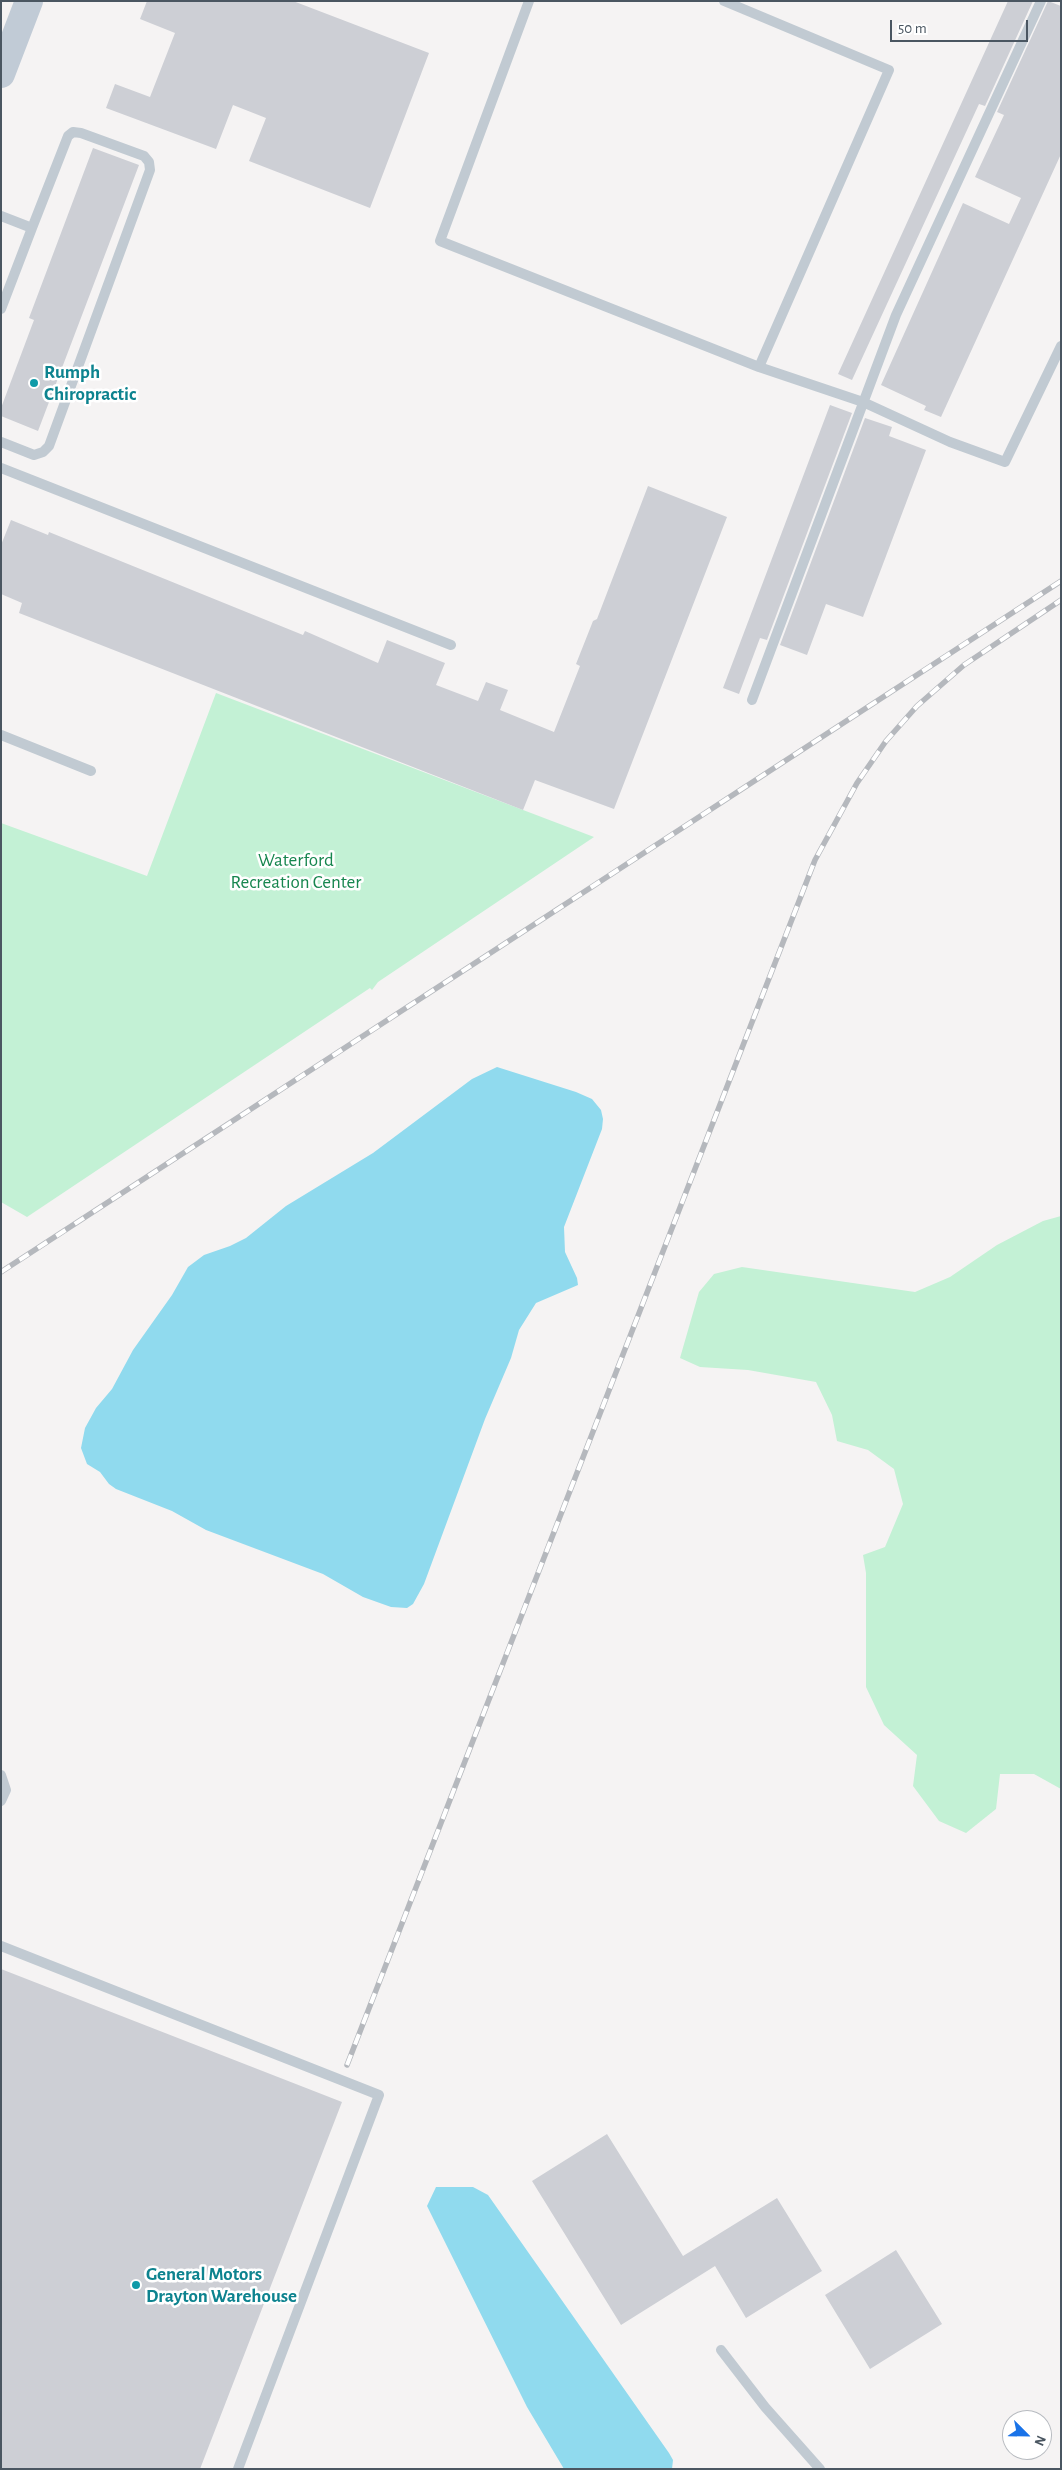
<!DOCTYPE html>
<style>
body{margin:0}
#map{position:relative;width:1062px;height:2470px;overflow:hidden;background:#f5f3f3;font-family:"Alegreya Sans",sans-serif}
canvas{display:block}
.frame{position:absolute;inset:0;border:2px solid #4a5661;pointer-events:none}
.north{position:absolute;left:1002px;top:2410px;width:50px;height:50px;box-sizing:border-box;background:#fff;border:1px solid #b7bbc0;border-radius:50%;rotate:113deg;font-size:14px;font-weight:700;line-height:20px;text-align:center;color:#4a5661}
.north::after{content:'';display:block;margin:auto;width:18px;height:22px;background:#1a73e8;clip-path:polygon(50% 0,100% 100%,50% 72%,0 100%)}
.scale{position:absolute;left:890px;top:20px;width:138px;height:22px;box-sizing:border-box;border:2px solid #4a5661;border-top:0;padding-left:6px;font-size:15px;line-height:18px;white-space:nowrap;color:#4a5661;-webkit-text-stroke:4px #fff;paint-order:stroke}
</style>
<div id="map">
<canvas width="1062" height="2470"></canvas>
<div class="frame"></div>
<div class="north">N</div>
<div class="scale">50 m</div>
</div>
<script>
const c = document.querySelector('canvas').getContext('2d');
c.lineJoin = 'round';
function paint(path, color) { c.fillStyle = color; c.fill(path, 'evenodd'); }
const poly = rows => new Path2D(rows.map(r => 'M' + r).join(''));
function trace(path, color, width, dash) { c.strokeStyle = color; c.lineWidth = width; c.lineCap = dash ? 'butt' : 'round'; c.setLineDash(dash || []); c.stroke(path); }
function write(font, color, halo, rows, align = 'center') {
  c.font = font + ' "Alegreya Sans",sans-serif'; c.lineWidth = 5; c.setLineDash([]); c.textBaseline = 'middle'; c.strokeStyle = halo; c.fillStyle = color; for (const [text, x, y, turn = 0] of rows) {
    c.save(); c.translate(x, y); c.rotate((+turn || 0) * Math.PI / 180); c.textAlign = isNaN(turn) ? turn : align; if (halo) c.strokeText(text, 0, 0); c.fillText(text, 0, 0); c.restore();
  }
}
paint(poly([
 [216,693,594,837,378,982,372,990,370,988,27,1217,1,1202,1,823,147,876],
 [1061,1216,1061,1789,1034,1774,1000,1774,996,1809,966,1833,939,1821,913,1786,917,1755,884,1725,866,1687,866,1573,863,1555,885,1547,903,1504,894,1469,868,1450,837,1441,832,1415,816,1382,748,1370,700,1367,680,1358,699,1292,714,1274,742,1267,915,1292,950,1277,997,1245,1043,1221]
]), '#c3f1d5');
paint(poly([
 [497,1067,576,1092,592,1099,601,1110,603,1119,602,1129,564,1227,565,1252,577,1278,578,1285,536,1303,519,1330,511,1358,485,1419,424,1584,413,1604,407,1608,391,1607,363,1597,323,1574,206,1530,172,1511,116,1489,109,1484,100,1472,87,1464,81,1448,85,1428,96,1408,112,1389,133,1350,172,1295,188,1267,204,1255,230,1246,246,1238,286,1206,373,1153,472,1079],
 [436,2187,473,2187,488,2195,669,2453,673,2460,672,2469,564,2469,527,2407,427,2206]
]), '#90daee');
paint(poly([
 [147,1,293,1,429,53,370,208,249,161,266,118,233,105,216,149,106,108,115,84,150,97,175,33,140,19],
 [1008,1,1033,1,985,106,979,104,852,380,838,374],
 [1048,1,1061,6,1061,154,941,417,924,410,926,406,881,385,963,203,1009,224,1021,198,975,177,1004,115,997,112],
 [93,148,139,165,38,431,1,416,1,408,34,320,29,318],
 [830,405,852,413,767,640,760,638,739,694,723,688],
 [865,418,892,427,889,436,926,450,863,617,826,604,807,655,780,645],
 [648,486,727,517,614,809,535,780,523,810,19,613,22,603,1,594,1,545,11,520,48,535,49,532,303,635,305,631,378,663,387,640,445,663,436,685,478,701,486,682,508,690,500,710,554,732,580,666,576,664,593,621,597,619],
 [1,1969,342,2102,200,2469,1,2469],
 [607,2134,683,2256,777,2198,822,2271,746,2318,715,2266,621,2325,532,2181],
 [896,2250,942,2324,870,2369,825,2295]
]), '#cdcfd5');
trace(poly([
 [529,1,440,241,759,367,889,70,724,1],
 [1,216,32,228,1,309],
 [759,367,863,402,950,442,1005,462,1061,346],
 [1,442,34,455,43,452,49,446,150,170,149,162,144,156,81,133,73,132,68,136,32,228],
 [1,468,451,645],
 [752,700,896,315,1041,1],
 [1,735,91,771],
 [1,1775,6,1790,1,1801],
 [1,1946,379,2095,238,2469],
 [721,2350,765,2407,820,2469]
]), '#c1cad2', 10);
trace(poly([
 [1,74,29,1]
]), '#c1cbd6', 28);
const rail = poly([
 [1,1272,1061,581],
 [347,2065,815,860,857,783,886,741,917,706,964,665,1061,600]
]);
trace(rail, '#b5b8bd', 5.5);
trace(rail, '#fff', 4, [11]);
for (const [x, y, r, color] of [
 [34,383,5,"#0f9aa8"],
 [136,2285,5,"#0f9aa8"]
]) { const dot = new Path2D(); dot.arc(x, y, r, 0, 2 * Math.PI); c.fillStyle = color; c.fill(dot); trace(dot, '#fff', 2); }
write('bold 19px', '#0d838f', '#fff', [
 ["Rumph",44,372],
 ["Chiropractic",44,394],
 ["General Motors",146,2274],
 ["Drayton Warehouse",146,2296]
], 'left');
write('19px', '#17864f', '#fff', [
 ["Waterford",296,860],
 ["Recreation Center",296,882]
]);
</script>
